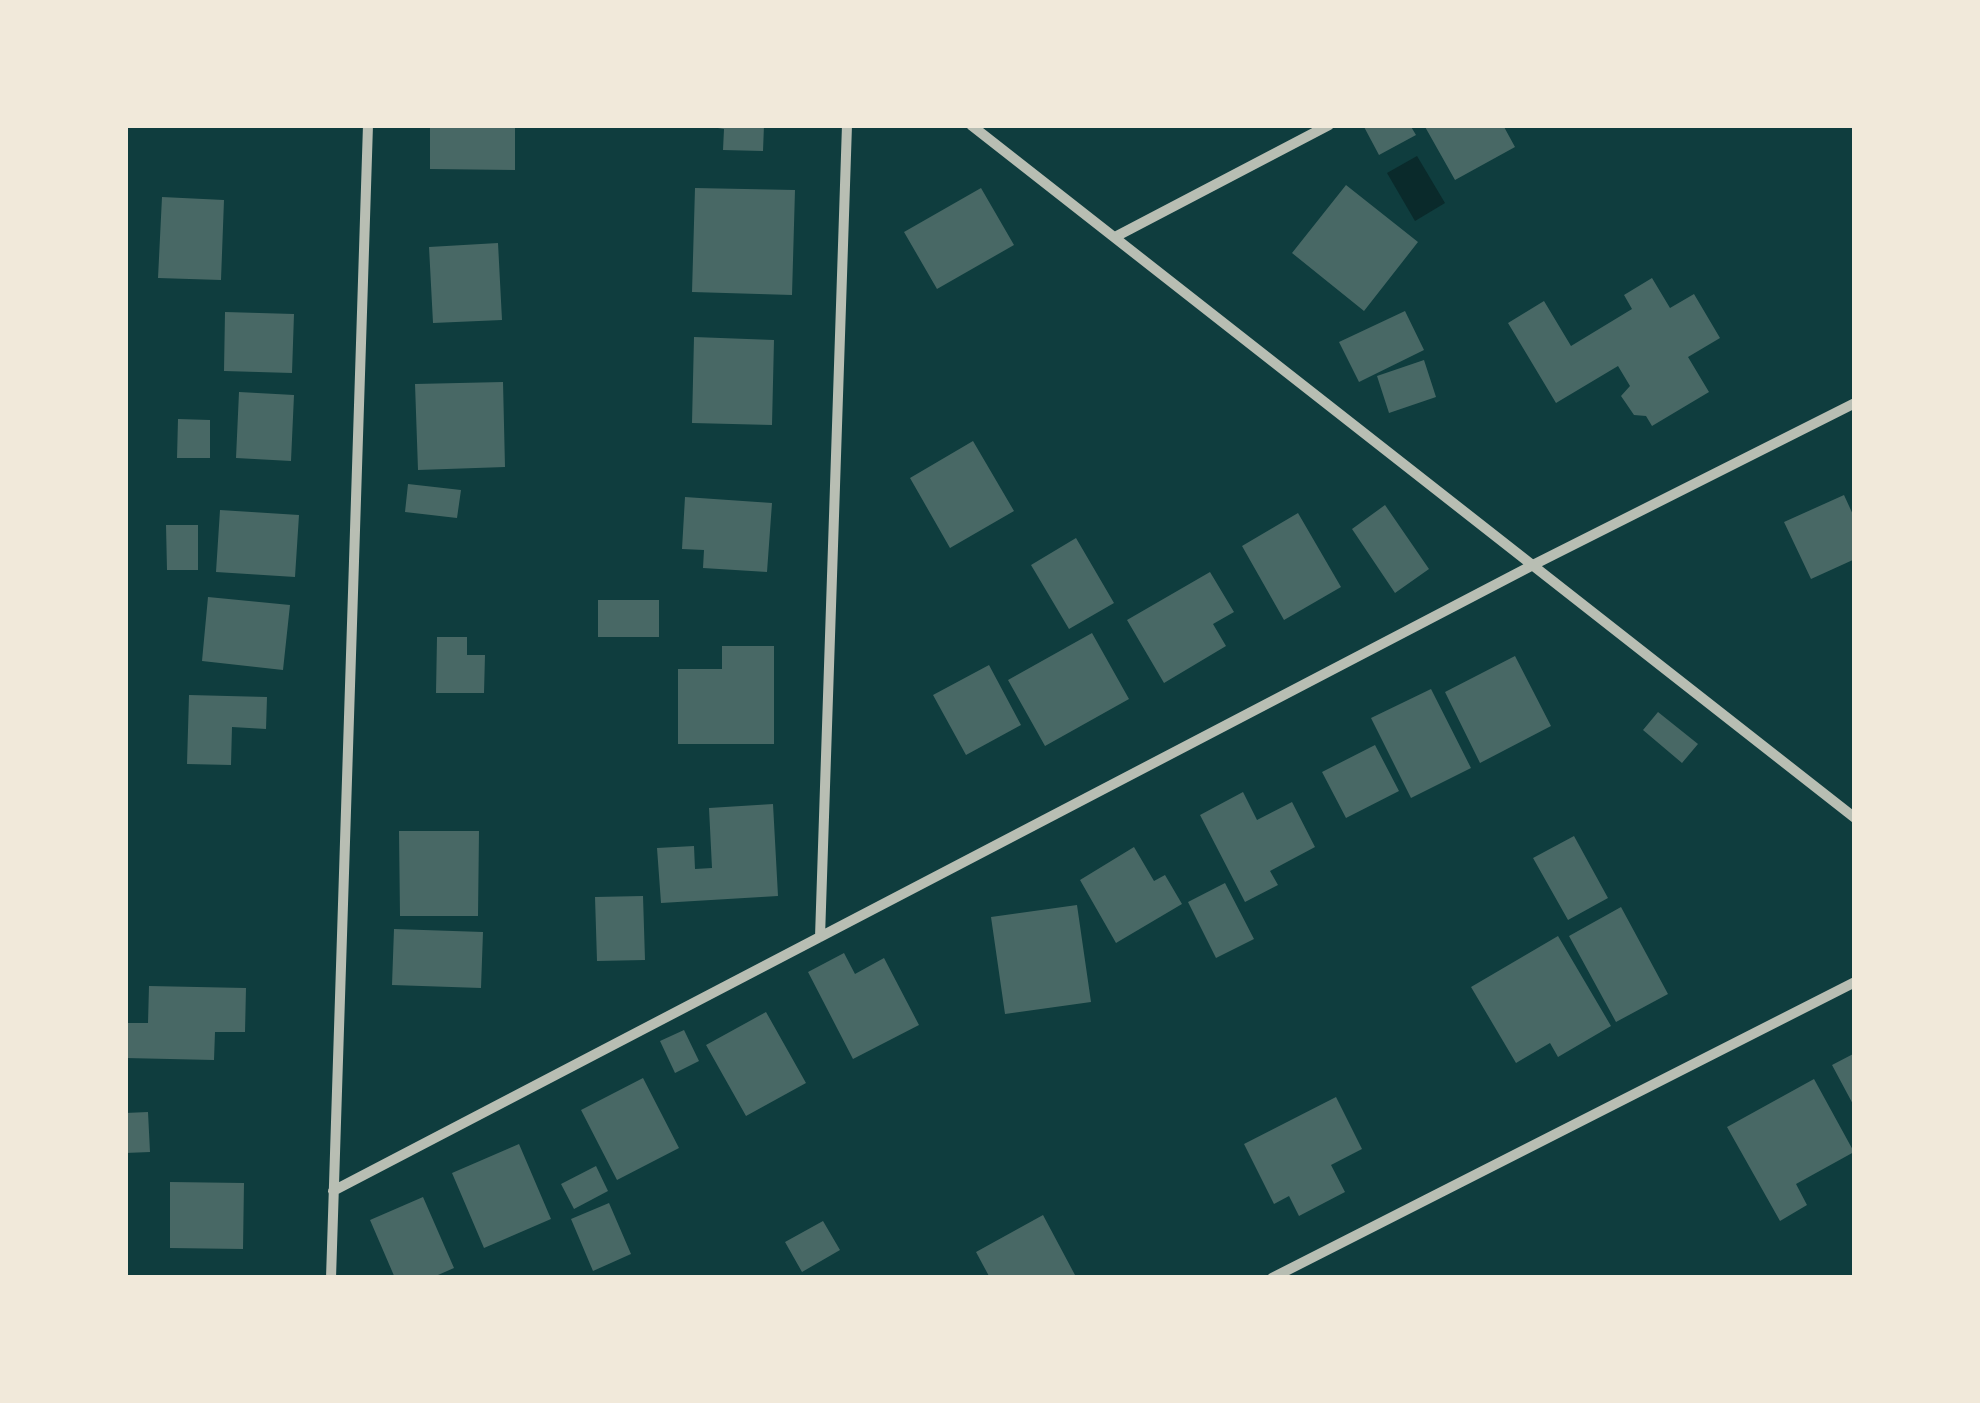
<!DOCTYPE html>
<style>
body{margin:0}
#map{position:relative;width:1980px;height:1403px;overflow:hidden;background:#0f3d3e;font-family:"Exo 2",sans-serif}
canvas{display:block}
.frame{position:absolute;inset:0;border:128px solid #f1e9da;pointer-events:none}
</style>
<div id="map">
<canvas width="1980" height="1403"></canvas>
<div class="frame"></div>
</div>
<script>
const c = document.querySelector('canvas').getContext('2d');
c.lineJoin = 'round';
function paint(path, color) { c.fillStyle = color; c.fill(path, 'evenodd'); }
const poly = rows => new Path2D(rows.map(r => 'M' + r).join(''));
function trace(path, color, width, dash) { c.strokeStyle = color; c.lineWidth = width; c.lineCap = dash ? 'butt' : 'round'; c.setLineDash(dash || []); c.stroke(path); }
paint(poly([
 [1417,156,1445,203,1415,221,1387,173]
]), '#0a2a2b');
paint(poly([
 [430,125,515,125,515,170,430,169],
 [699,125,764,125,763,151,723,150,724,129],
 [1363,125,1410,125,1416,135,1379,155],
 [1424,125,1503,125,1515,147,1455,180],
 [1346,185,1418,242,1364,311,1292,253],
 [695,188,795,190,792,295,692,292],
 [981,188,1014,245,937,289,904,232],
 [162,197,224,200,221,280,158,278],
 [498,243,502,320,433,323,429,247],
 [1652,278,1670,308,1694,294,1720,338,1688,357,1709,392,1652,426,1646,416,1634,415,1621,396,1630,386,1618,366,1556,403,1508,323,1544,301,1571,346,1632,309,1624,295],
 [1405,311,1424,350,1359,382,1339,342],
 [225,312,294,314,292,373,224,371],
 [694,337,774,340,772,425,692,423],
 [1424,360,1436,397,1389,413,1377,376],
 [503,382,505,467,418,470,415,384],
 [239,392,294,395,291,461,236,458],
 [178,419,210,420,210,458,177,458],
 [973,441,1014,511,950,548,910,478],
 [408,484,461,490,457,518,405,512],
 [1844,495,1855,519,1855,559,1811,579,1784,522],
 [685,497,772,503,767,572,703,568,704,550,682,549],
 [1385,505,1429,569,1395,593,1352,529],
 [220,510,299,515,295,577,216,572],
 [1298,513,1341,587,1284,620,1242,546],
 [166,525,198,525,198,570,167,570],
 [1076,538,1114,603,1069,629,1031,565],
 [1210,572,1234,612,1213,624,1226,646,1164,683,1127,620],
 [208,597,290,605,283,670,202,661],
 [598,600,659,600,659,637,598,637],
 [1092,633,1129,699,1045,746,1008,680],
 [437,637,467,637,467,655,485,655,484,693,436,693],
 [722,646,774,646,774,744,678,744,678,669,722,669],
 [1515,656,1551,726,1480,763,1445,692],
 [989,665,1021,725,966,755,933,695],
 [1431,689,1471,768,1411,798,1371,718],
 [189,695,267,697,266,729,232,727,231,765,187,764],
 [1658,712,1698,744,1682,763,1643,730],
 [1375,745,1399,791,1346,818,1322,772],
 [1243,792,1257,820,1292,802,1315,847,1270,871,1278,885,1245,902,1200,815],
 [773,804,778,896,661,903,657,848,694,846,695,869,712,868,709,808],
 [399,831,479,831,478,916,400,916],
 [1574,836,1608,898,1568,920,1533,858],
 [1134,847,1154,881,1165,875,1182,904,1116,943,1080,880],
 [1225,883,1254,939,1216,958,1188,902],
 [643,896,645,960,597,961,595,897],
 [1077,905,1091,1002,1005,1014,991,917],
 [1621,907,1668,994,1616,1022,1569,936],
 [394,929,483,932,481,988,392,985],
 [1558,936,1611,1026,1558,1057,1550,1043,1516,1063,1471,987],
 [844,953,855,974,884,958,919,1025,853,1059,808,972],
 [149,986,246,988,245,1032,215,1032,214,1060,125,1058,125,1023,148,1023],
 [766,1012,806,1083,746,1116,706,1045],
 [684,1030,699,1061,675,1073,660,1041],
 [1855,1053,1855,1108,1832,1065],
 [643,1078,679,1148,617,1180,581,1110],
 [1814,1079,1854,1152,1796,1184,1807,1205,1780,1221,1727,1127],
 [1336,1097,1362,1149,1331,1165,1345,1192,1299,1216,1289,1196,1274,1204,1244,1144],
 [148,1112,150,1152,125,1153,125,1113],
 [519,1144,551,1219,484,1248,452,1173],
 [596,1166,608,1191,574,1209,561,1184],
 [170,1182,244,1183,243,1249,170,1248],
 [423,1197,454,1268,438,1275,439,1278,395,1278,370,1220],
 [609,1203,631,1254,593,1271,571,1219],
 [1043,1215,1075,1275,990,1278,976,1252],
 [823,1221,840,1250,802,1272,785,1242]
]), '#486865');
trace(poly([
 [971,125,1855,818],
 [1115,237,1329,125],
 [820,937,847,125],
 [333,1191,1533,565,1855,403],
 [331,1278,368,125],
 [1272,1278,1855,982]
]), '#b8beb3', 10);
</script>
